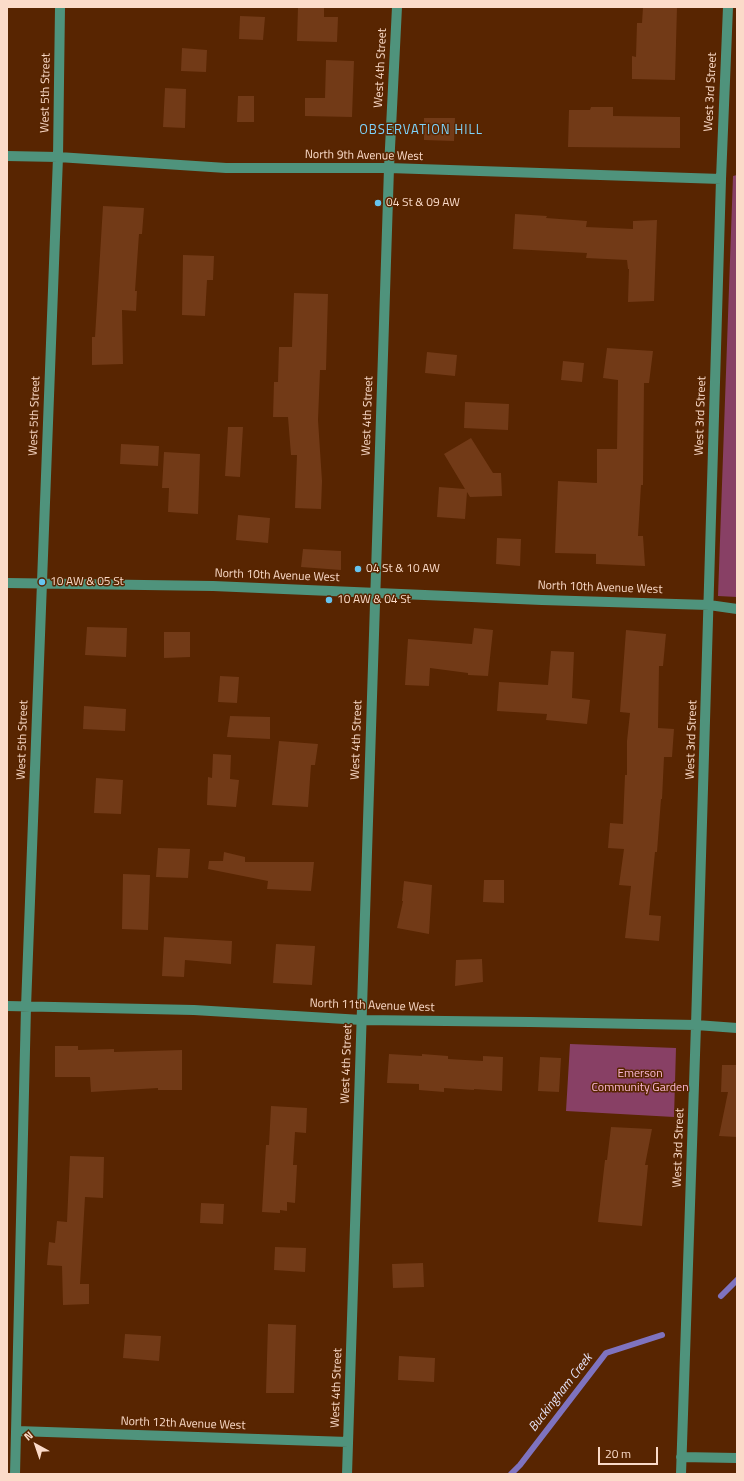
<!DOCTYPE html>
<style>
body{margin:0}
#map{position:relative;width:744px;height:1481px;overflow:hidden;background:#582501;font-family:"Titillium Web",sans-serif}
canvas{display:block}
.frame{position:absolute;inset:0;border:8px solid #fbdbc9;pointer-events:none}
.north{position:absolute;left:16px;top:1425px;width:40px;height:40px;-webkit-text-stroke:3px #582501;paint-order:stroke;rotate:320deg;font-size:11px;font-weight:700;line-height:16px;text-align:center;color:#fbdbc9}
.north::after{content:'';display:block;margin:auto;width:14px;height:18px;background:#fbdbc9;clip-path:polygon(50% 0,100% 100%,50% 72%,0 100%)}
.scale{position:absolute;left:598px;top:1447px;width:60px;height:18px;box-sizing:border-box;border:2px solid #fbdbc9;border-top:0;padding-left:5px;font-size:12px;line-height:14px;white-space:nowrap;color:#fbdbc9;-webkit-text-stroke:3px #582501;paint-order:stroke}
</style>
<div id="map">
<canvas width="744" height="1481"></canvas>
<div class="frame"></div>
<div class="north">N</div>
<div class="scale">20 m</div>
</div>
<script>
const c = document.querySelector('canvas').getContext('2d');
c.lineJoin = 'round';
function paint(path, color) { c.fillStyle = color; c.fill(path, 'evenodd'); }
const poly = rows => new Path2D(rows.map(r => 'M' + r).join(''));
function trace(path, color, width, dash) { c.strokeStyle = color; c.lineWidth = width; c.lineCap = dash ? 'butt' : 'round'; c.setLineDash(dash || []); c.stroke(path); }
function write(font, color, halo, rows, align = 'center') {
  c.font = font + ' "Titillium Web",sans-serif'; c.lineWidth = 3; c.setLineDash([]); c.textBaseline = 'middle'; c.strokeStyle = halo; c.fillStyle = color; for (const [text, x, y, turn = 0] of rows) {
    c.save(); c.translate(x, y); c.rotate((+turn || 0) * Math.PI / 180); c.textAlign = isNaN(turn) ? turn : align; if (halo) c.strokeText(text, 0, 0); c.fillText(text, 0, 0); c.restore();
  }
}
paint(poly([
 [737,175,737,597,718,596,733,176],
 [570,1044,676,1048,674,1117,566,1111]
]), '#884065');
trace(poly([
 [721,1296,737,1280],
 [511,1474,520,1465,606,1353,662,1335]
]), '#7f73bf', 6);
paint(poly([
 [298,7,324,7,324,17,338,17,337,42,297,41],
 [643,7,677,7,675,80,632,79,632,56,636,57,637,23,642,23],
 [240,16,265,17,263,40,239,39],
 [182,48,207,50,206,72,181,71],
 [326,60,354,61,352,117,305,116,305,98,325,98],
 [165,88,186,89,185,128,163,127],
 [238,96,254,96,254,122,237,122],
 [591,107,613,107,613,116,680,117,680,148,568,147,569,110,590,110],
 [424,118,455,118,454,141,424,140],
 [103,206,144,208,142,234,139,234,135,291,137,291,136,311,122,310,123,364,92,365,92,337,95,337],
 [515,214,547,216,546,218,587,221,586,227,633,229,633,221,657,220,654,301,628,302,629,269,628,269,627,260,586,258,587,253,513,249],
 [183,255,214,256,213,280,207,280,205,316,182,315],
 [294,293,328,294,326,370,320,370,318,420,322,481,321,509,295,508,297,455,291,455,288,417,273,417,274,382,278,382,279,347,292,347],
 [607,348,653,351,649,383,644,383,643,485,641,485,638,536,643,536,645,566,596,564,596,554,555,553,558,481,597,483,597,449,617,449,618,380,603,378],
 [427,352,457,355,455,376,425,373],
 [563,361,584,363,582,382,561,380],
 [465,402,509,404,508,430,464,428],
 [228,427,243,427,240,477,225,476],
 [471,438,493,473,501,473,502,496,470,497,467,492,465,519,437,517,439,487,465,489,444,454],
 [121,444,159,446,158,466,120,464],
 [164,452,200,454,198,514,168,512,169,488,162,488],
 [238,515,270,518,268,543,236,540],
 [497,538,521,539,520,566,496,564],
 [303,549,341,551,341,570,301,567],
 [87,627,127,628,126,657,85,655],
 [474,628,493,630,488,676,468,675,468,673,430,668,429,686,405,685,408,639,472,644],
 [626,630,666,634,663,666,659,666,658,728,674,729,672,757,664,757,662,799,661,799,657,852,655,852,649,915,661,916,659,941,625,938,631,886,619,885,624,849,608,848,610,823,623,824,625,775,627,775,627,741,630,713,620,712],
 [164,632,190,632,190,657,164,658],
 [551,651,574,652,572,698,590,700,587,724,546,720,547,714,497,711,499,682,548,685],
 [220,676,239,677,237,703,218,702],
 [84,706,126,709,125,731,83,729],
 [230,716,270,717,270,739,227,737],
 [279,741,318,744,315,765,311,765,308,807,272,805],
 [213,754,231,755,230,779,239,780,236,807,207,805,208,777,212,778],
 [96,778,123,780,121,814,94,813],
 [158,848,190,849,188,878,156,877],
 [224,852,245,857,245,862,314,862,311,891,267,889,268,881,208,869,209,861,223,861],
 [123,874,150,875,148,930,122,929],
 [484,880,504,880,504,903,483,902],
 [404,881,432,885,429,934,397,928,403,901,402,901],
 [164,937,232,941,231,964,185,960,184,977,162,976],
 [276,944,315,946,312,985,273,983],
 [482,959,483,982,455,986,456,960],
 [55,1046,78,1046,78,1050,114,1049,114,1052,182,1050,182,1090,158,1090,158,1088,91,1092,90,1077,55,1077],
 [389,1054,422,1056,422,1054,448,1056,448,1059,483,1061,483,1056,503,1057,502,1091,474,1089,474,1090,444,1088,444,1092,419,1090,419,1084,387,1083],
 [540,1057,561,1058,559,1092,538,1091],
 [722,1065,737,1065,737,1137,719,1136,728,1092,721,1092],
 [271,1106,307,1108,306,1133,295,1132,293,1165,297,1165,295,1203,287,1202,287,1211,280,1210,280,1213,262,1212,266,1145,269,1145],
 [611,1127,652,1129,645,1165,648,1165,642,1226,598,1222,605,1160,607,1160],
 [70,1156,104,1157,103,1198,85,1197,80,1284,89,1284,89,1304,63,1305,62,1266,47,1265,49,1242,55,1243,57,1221,67,1222],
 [201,1203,224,1204,223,1224,200,1223],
 [275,1247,306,1248,305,1272,274,1270],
 [423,1263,424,1287,393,1288,392,1264],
 [268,1324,296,1325,294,1393,266,1393],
 [125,1334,161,1336,159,1361,123,1358],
 [399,1356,435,1358,434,1382,398,1380]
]), '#723a17');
trace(poly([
 [7,156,58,157,226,168,389,168,721,179],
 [7,583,213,586,542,600,709,605,737,609],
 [7,1006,194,1010,362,1020,530,1022,696,1025,737,1028],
 [17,1431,348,1442],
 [681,1457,737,1458],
 [15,1474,26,1007,58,157,60,7],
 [347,1474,389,168,397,7],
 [681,1474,696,1025,721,179,728,7]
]), '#4f937c', 10);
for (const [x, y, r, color] of [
 [378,203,4,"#66c4ef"],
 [358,569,4,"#66c4ef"],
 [42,582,4,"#66c4ef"],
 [329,600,4,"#66c4ef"]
]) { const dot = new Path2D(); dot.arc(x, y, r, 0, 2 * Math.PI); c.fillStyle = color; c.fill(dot); trace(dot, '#582501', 1.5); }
write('12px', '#fbdbc9', '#582501', [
 ["West 4th Street",381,68,-87],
 ["West 3rd Street",711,92,-87],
 ["West 5th Street",46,93,-89],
 ["North 9th Avenue West",364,156,1],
 ["West 5th Street",35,416,-88],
 ["West 4th Street",368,416,-88],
 ["West 3rd Street",701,416,-88],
 ["North 10th Avenue West",277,576,2],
 ["North 10th Avenue West",600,588,2],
 ["West 5th Street",23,740,-88],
 ["West 4th Street",357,740,-88],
 ["West 3rd Street",692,740,-88],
 ["North 11th Avenue West",372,1006,2],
 ["West 4th Street",347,1064,-88],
 ["West 3rd Street",679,1148,-88],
 ["West 4th Street",337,1388,-88],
 ["North 12th Avenue West",183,1424,2]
]);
write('12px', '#fbdbc9', '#582501', [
 ["04 St & 09 AW",386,203],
 ["04 St & 10 AW",366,569],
 ["10 AW & 05 St",50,582],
 ["10 AW & 04 St",337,600]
], 'left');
write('12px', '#fbb8d6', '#582501', [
 ["Emerson",640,1074],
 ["Community Garden",640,1088]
]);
c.letterSpacing = '1px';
write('13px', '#7ed3fb', '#582501', [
 ["OBSERVATION HILL",421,131]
]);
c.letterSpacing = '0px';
write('italic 13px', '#e4e2f7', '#582501', [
 ["Buckingham Creek",561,1393,-52]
]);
</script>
